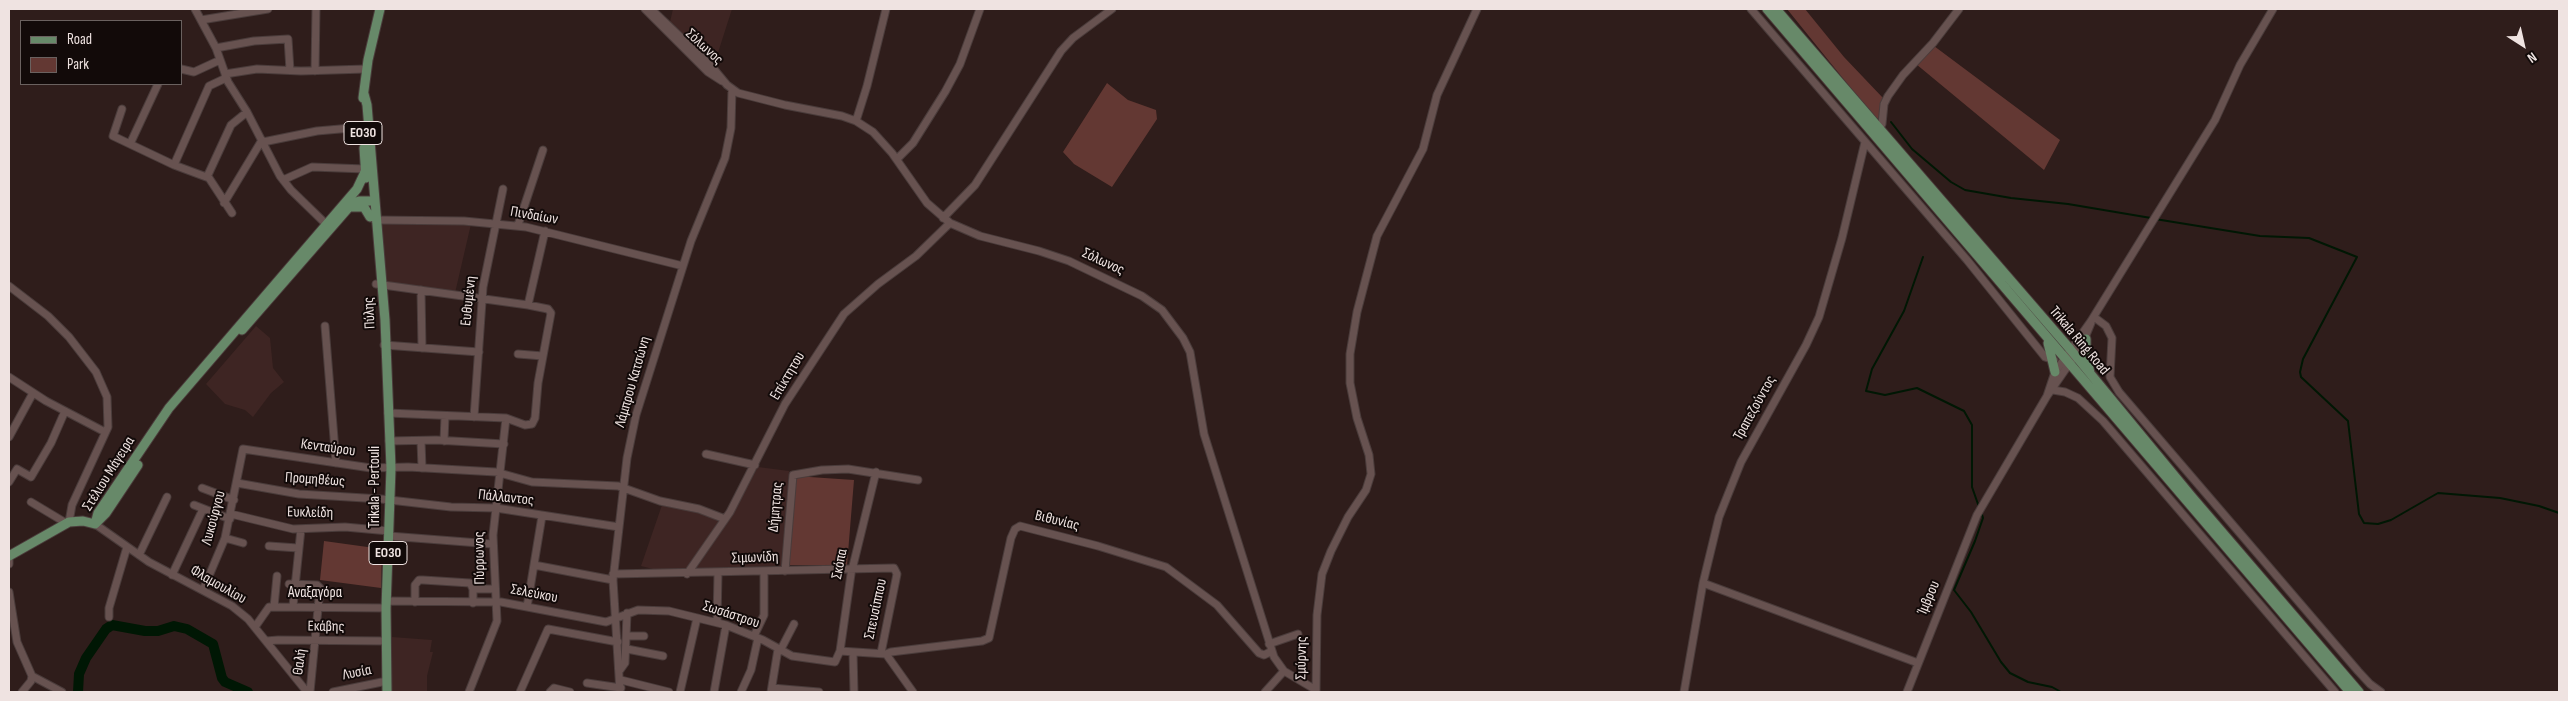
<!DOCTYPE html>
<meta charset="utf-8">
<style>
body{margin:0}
#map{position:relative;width:2568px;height:701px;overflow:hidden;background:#2f1d1b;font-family:"Sofia Sans Condensed",sans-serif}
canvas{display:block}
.frame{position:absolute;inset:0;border:10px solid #efe3e1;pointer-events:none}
.legend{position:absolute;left:20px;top:20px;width:162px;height:65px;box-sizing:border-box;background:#120a09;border:1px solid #6a615f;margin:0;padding:6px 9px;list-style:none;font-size:15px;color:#efe3e1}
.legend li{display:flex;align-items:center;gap:10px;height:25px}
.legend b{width:25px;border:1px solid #6a615f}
.north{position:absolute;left:2498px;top:20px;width:50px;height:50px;-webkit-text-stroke:4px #120a09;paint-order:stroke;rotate:145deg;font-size:14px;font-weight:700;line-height:20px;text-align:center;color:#efe3e1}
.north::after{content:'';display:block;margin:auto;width:18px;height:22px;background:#efe3e1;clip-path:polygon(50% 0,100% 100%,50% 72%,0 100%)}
</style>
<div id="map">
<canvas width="2568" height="701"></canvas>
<div class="frame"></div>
<ul class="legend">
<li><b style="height:6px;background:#678969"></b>Road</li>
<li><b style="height:14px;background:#633833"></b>Park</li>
</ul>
<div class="north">N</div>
</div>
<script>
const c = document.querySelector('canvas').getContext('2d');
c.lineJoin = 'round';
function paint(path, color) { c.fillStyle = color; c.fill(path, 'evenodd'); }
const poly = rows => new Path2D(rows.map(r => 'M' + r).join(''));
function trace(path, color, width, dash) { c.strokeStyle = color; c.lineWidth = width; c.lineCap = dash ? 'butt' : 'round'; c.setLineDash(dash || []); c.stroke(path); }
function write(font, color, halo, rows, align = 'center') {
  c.font = font + ' "Sofia Sans Condensed",sans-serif'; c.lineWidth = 4; c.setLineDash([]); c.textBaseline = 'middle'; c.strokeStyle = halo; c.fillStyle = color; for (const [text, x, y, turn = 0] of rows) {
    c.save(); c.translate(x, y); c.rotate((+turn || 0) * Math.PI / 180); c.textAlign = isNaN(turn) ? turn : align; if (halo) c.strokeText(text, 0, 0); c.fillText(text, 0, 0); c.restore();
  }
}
paint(poly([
 [673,9,732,9,715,62,670,22],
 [380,223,471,224,455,293,384,283],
 [256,326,270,338,273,368,284,382,271,393,253,417,245,410,225,404,206,384],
 [758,467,789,471,783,566,694,569,728,521],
 [662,505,689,509,720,521,686,570,657,570,641,566],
 [392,637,432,640,430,652,433,652,427,676,427,692,392,692]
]), '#3e2523');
paint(poly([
 [1787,9,1805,9,1844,57,1883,98,1879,119,1875,118],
 [1934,46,2060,140,2044,170,1916,64],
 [1107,83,1128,100,1156,110,1157,119,1112,187,1074,164,1063,152],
 [795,476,854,480,847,565,789,565],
 [324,541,382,549,381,588,320,580]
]), '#633833');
trace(poly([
 [1891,122,1912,149,1951,182,1965,190,2011,198,2068,204,2151,218],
 [2155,219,2260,236,2309,238,2357,257,2303,359,2300,372,2301,377,2348,421,2359,514,2364,523,2378,524,2391,520,2438,493,2500,498,2539,506,2559,513],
 [1923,257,1904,311,1872,369,1866,391,1885,395,1917,388,1964,411,1972,425,1972,487,1979,507],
 [1981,511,1983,518,1975,541,1954,590,1971,612,2001,662,2010,673,2028,682,2052,687,2061,692]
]), '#001704', 2);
trace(poly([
 [78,692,79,674,86,658,106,629,112,625,145,631,158,631,174,626,187,629,213,644,222,678,225,682,248,692]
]), '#001704', 10);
const minor = poly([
 [195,9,216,48,228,82,247,112,280,176,291,190,326,224],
 [645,9,708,72,722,81],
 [651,9,712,67,727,85,738,93,785,105,842,116,856,121,873,132,892,153,927,203,950,223,980,236,1039,251,1069,261,1142,296,1162,310,1183,338,1190,352,1204,434,1274,657,1284,671,1316,690],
 [1751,9,1967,260,2045,357,2054,360],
 [201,20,268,9],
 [216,48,254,41,288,39,290,70],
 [181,69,194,72,220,60],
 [315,71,316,9],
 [225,74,257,69,301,71,366,69],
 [122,109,113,136,174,165,209,178,232,213],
 [856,121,867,86,886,9],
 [1879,129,1882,124,1884,104,1888,96,1903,75,1933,43,1959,9],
 [263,142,317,131,363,127],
 [130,144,158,84],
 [897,159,913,143,945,92,960,64,980,9],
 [174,165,209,86,226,78],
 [207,177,231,125,247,112],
 [283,180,312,167,365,169],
 [224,203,262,140],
 [943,218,975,185,1061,51,1073,38,1112,9],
 [375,220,464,221,526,227,683,266],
 [518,225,543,150],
 [376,284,528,305,548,309,551,313,538,383,535,418,532,424,525,425,506,418,388,413],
 [9,286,48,316,69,337,96,372,107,397,108,427,72,505,69,522],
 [421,290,422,348],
 [528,305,545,231],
 [2094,317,2106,326,2112,338,2110,377,2119,392,2358,671,2370,684,2381,692],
 [325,326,336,463],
 [384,345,479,352],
 [518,354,543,356],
 [9,377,46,401,105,432],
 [2053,390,2065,392,2078,398,2103,421,2335,692],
 [2047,396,2055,372,2091,321,2215,120,2240,65,2273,9],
 [474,417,483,287,503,189],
 [9,437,33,393],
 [389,441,436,440,504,444],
 [421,441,422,468],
 [444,441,445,416],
 [706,454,755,465],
 [9,482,17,469,31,477,51,443,65,411],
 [237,483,299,494,381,499,451,507,496,508,619,527],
 [202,488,234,500],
 [31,502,66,523],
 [194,505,230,519],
 [231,514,293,529,345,527,389,531],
 [95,524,149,562,232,606,248,619,307,692],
 [389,536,492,544],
 [225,538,243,543],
 [269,546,298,548],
 [139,555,167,497],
 [9,564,9,556],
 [534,565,613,580],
 [785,571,793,475,822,470,848,469,918,480],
 [613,574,894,568,897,574,881,653],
 [687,574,730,512,785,404,844,314,878,284,916,256,950,223],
 [172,575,203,509],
 [1703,583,1918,663],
 [289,584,317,585,320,588,310,692],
 [473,589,494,589],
 [203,590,225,538,243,449,371,468,408,467,496,472,532,482,618,486,660,501,699,509,725,519],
 [9,592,17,642,32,676,31,681,22,692],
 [386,601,501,602,606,622,638,610,669,611,726,625,763,640,792,656,835,662,840,651,851,574,876,472],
 [415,602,415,585,419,580,423,580,470,583,473,589,473,603],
 [293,606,301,529],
 [274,607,277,576],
 [527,607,542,516],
 [109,617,109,608,127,547],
 [717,622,718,573],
 [255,627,269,607,386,608],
 [628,636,644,636],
 [754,636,764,615,764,571],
 [266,641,278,640,386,641],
 [1269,644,1298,634],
 [627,649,663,656],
 [780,651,794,624],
 [840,651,886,654,913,692],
 [853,652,854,692],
 [886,654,891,652,982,641,989,638,1011,538,1015,529,1020,526,1098,546,1166,567,1217,605,1259,653,1264,655,1272,651],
 [620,670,625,663,627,613],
 [32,676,62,692],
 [621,680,669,692],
 [587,683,621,688],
 [772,688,819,692],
 [333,692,387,681],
 [469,692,497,621,493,535,506,418],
 [520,692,548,629,618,642],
 [550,692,554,688,570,692],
 [620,692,613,580,627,458,636,415,691,241,725,158,731,128,732,89],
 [680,692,697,618],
 [714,692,726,625],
 [741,692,751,670,758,638],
 [771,692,778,649],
 [1265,692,1284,671],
 [1316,692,1317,615,1322,574,1331,551,1348,517,1366,490,1371,474,1369,455,1357,418,1350,383,1350,354,1357,312,1377,236,1423,149,1437,95,1477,9],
 [1684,692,1703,583,1719,517,1741,462,1806,345,1819,317,1842,238,1865,142],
 [1907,692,1977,515,2047,396,2081,347,2091,323]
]);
const major = poly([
 [1767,9,2350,692],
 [1776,9,2070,349,2192,497,2359,692],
 [364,94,367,105,385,320,391,468,386,608,387,692],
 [363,98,368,60,380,9],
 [364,148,366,178],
 [353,207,364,207,370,217],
 [242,330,350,206,359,201,374,201],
 [2086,339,2086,355,2090,373],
 [2048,343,2055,372],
 [95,524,98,513,169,408,357,189,365,172],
 [95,524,106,513,138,465],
 [9,556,69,522,83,521,95,524]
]);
trace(minor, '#4a3c3b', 9);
trace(major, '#4a3c3b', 11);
trace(minor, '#675250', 7);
trace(major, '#678969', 9);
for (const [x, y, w] of [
 [363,133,38],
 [388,553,38]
]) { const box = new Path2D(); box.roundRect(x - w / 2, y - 11.5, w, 23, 4); c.fillStyle = '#120a09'; c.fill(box); trace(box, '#efe3e1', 1); }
write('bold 14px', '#efe3e1', null, [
 ["ΕΟ30",363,133],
 ["ΕΟ30",388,553]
]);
write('15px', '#efe3e1', '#120a09', [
 ["Σόλωνος",704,47,43],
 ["Πινδαίων",534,216,10],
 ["Σόλωνος",1103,262,25],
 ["Ευθυμένη",469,301,-84],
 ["Πύλης",370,313,-93],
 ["Trikala Ring Road",2079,341,50],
 ["Επίκτητου",788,376,-59],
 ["Λάμπρου Κατσώνη",633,382,-74],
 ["Τραπεζούντος",1755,408,-61],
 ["Κενταύρου",328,448,8],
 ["Στέλιου Μάγειρα",109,474,-58],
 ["Προμηθέως",315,480,4],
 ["Trikala - Pertouli",375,487,-90],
 ["Πάλλαντος",506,498,6],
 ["Δήμητρας",776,507,-85],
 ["Ευκλείδη",310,513,1],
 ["Λυκούργου",214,518,-75],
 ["Βιθυνίας",1057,521,14],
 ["Πύρρωνος",480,558,-91],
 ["Σιμωνίδη",755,558,-2],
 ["Σκόπα",840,564,-79],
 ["Φλαμουλίου",218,585,30],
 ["Αναξαγόρα",315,593],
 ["Σελεύκου",534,594,11],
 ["Ίμβρου",1929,598,-67],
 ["Σπευσίππου",876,609,-78],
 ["Σωσάστρου",731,615,18],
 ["Εκάβης",326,627,1],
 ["Σμύρνης",1302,658,-89],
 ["Θαλή",300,662,-82],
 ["Λυσία",357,673,-11]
]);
</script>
